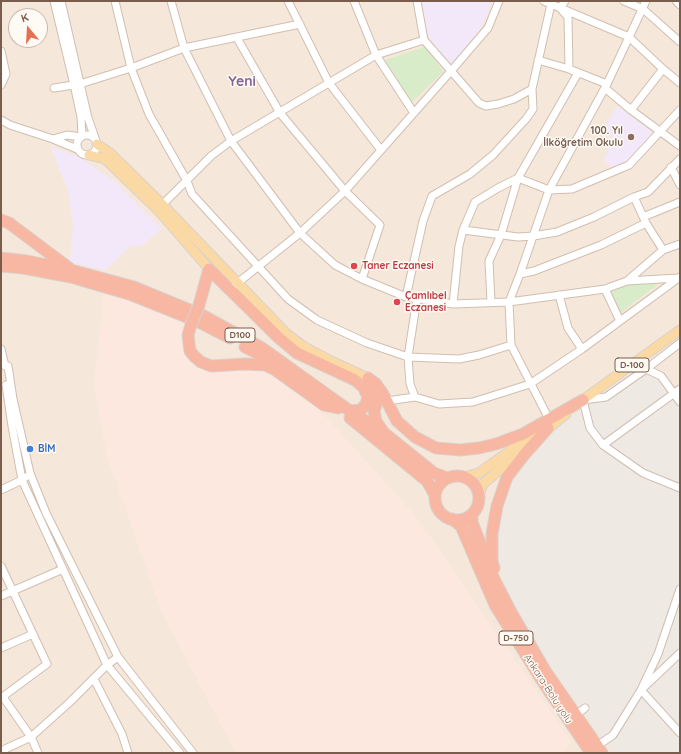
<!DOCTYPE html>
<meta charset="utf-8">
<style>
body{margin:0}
#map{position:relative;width:681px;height:754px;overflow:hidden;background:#fdf6ec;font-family:Quicksand,sans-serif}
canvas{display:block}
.frame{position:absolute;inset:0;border:2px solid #7a5c4d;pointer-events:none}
.north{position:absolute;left:8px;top:8px;width:40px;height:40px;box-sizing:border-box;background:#fffaf3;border:1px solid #cabbb1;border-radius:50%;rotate:342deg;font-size:11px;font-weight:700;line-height:16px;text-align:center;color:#7a5c4d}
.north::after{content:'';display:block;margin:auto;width:14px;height:18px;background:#e76f51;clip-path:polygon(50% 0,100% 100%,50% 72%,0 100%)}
</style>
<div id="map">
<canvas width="681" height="754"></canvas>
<div class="frame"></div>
<div class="north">K</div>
</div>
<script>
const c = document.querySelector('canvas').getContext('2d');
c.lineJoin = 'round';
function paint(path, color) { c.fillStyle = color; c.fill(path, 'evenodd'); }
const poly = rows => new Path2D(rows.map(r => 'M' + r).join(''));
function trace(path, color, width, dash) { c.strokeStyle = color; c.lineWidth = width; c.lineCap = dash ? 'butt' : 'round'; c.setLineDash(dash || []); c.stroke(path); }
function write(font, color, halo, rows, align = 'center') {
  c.font = font + ' Quicksand,sans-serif'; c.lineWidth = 3; c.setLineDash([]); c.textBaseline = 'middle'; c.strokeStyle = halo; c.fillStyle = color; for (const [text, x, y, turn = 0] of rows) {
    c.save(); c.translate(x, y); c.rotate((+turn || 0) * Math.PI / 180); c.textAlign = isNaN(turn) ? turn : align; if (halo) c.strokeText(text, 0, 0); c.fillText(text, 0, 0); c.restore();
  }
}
paint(poly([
 [1,1,680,1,680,753,1,753],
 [16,16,40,16,40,40,16,40]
]), '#f5e8da');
paint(poly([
 [104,291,187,323,183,332,183,343,186,352,196,364,202,369,220,372,251,369,269,371,319,409,417,518,571,741,564,753,236,753,162,613,107,456,94,385]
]), '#fde8e0');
paint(poly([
 [638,367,660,379,680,408,680,753,613,753,559,679,529,632,507,590,496,553,500,513,517,475,540,442,558,426]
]), '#efe9e4');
paint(poly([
 [422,1,493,1,481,28,452,64,447,62,429,37,424,17],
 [617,106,652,132,652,139,625,164,614,169,603,160,609,150,606,147,612,135,603,130],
 [50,146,77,156,112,179,162,229,141,246,131,246,105,270,70,262,73,225,68,191]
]), '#f3e8fa');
paint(poly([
 [424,47,428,49,443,72,412,102,385,60],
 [626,284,655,284,657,285,620,313,610,292,614,289]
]), '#d8ecc9');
const minor = poly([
 [54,1,75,89,81,117,82,136],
 [61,1,88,118,95,138],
 [115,1,131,68,149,114,187,181,192,194,288,299,317,320,367,343,408,357,459,359,479,355,511,345],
 [171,1,184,48,231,141,300,233,335,265,362,279,406,297,453,304,509,302,605,289,627,281,663,250,680,244],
 [288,1,329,83,381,150],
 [354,1,376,55,414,113],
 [417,1,424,40,479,103,486,106,498,104,514,99,532,89],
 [544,1,629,37,663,69,680,83],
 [565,1,560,8,568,17,569,69],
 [624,1,643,9,680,42],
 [676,1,680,5],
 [237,38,280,113,345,191,380,225,362,279],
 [1,51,6,74,1,85],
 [538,60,569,69,607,84],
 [54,88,80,84,131,68,184,48,300,24],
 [605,88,631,110,680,146],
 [631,110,663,69],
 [1,120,10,125,53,139,77,149],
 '77 145a10 10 0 1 1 20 0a10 10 0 1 1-20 0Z',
 [53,139,67,135,81,137],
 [671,167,680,185],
 [634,197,646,223,663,250],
 [160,207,211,156,231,141,376,55,424,40],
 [643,217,680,202],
 [463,230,518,237,533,236,557,232,594,217,634,197,648,192,680,159],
 [520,274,534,271,601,245,646,223],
 [627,281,678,278],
 [235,285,300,233,345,191,451,71,488,28,499,1],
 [605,289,620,321],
 [559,295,568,328,582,349],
 [406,297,423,221,432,196,470,174,493,155,526,119,533,109,532,89,551,4],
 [491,302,489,261,501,235,518,178,578,73],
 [453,304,459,246,463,230,475,202,498,188,518,178,549,190,572,189,629,165,680,110],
 [680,343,646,369,606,397,583,400,590,428,603,445,643,473,680,488],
 [1,349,5,366],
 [637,362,646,369,661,376,680,402],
 [8,366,13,399,30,473,46,513,118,657,193,753],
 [6,385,12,426,22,480,107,665,180,753],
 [415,397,410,384,408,357,417,298],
 [387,401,415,397,439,404,473,402,530,384,582,349,680,277],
 [550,421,511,345,509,302,520,274,549,190,607,84,646,1],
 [603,445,680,389],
 [1,490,22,480,26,477],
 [1,566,47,664,1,698],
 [1,596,63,569],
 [1,648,33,634],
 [680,653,641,690,680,733],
 [94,679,122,734,128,753],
 [3,697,31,737,38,753],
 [576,715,585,708],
 [594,748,613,735,641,690,658,654,680,589],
 [1,751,31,737,70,702,107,665,118,657]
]);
const major = poly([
 [97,144,110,153,163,205,287,334,303,346,329,360,368,378],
 [89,155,105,159,158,210,209,269],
 [577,404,680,330],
 [544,432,566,414],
 [465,477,479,473,540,429],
 [479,495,483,484,528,445]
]);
const highway = poly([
 [1,220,9,223,69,268],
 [1,258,27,261,71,270,134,287,202,315,262,348,350,411,383,432,434,473,447,478],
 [1,266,23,268,71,277,129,294,199,322,230,338],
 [199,305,209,269,279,338,297,353,355,380,364,388,368,397,366,404,361,410,350,411],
 [191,325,188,335,190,351,195,357,201,362,211,366,245,364,265,365,274,369,324,405,338,408],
 [245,347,257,353,280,370],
 [368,378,376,384,383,394,397,421,415,437,436,448,460,450,479,448,496,444,523,434,583,400],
 [371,384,377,402,374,411,376,421,382,430],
 [350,418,427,481,435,495],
 '435 498a22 22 0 1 1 44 0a22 22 0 1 1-44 0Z',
 [472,514,472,522,494,579,511,612,546,672,602,753],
 [452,519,461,526,495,605,541,679,591,753],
 [494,568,492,561,492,534,497,506,507,477,524,455,548,428]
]);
trace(minor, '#d1beb0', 9);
trace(major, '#dad1cd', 11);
trace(highway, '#dad1cd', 13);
trace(minor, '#fff', 7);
trace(major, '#fbd9a5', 9);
trace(highway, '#f7b7a3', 11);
const highwayBridge = poly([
 [191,325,199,305]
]);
trace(highwayBridge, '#dad1cd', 13, []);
trace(highwayBridge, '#f7b7a3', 11);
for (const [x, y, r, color] of [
 [631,137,4,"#8d6e63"],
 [354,266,4,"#e0444e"],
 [397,302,4,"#e0444e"],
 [30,449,4,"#3f7fe0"]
]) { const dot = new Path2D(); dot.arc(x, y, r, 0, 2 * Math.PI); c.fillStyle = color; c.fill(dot); trace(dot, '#fffaf3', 1.5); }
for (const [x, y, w] of [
 [240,335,30],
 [632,365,34],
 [516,638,34]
]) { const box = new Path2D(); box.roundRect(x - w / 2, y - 7, w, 14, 3); c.fillStyle = '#fffaf3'; c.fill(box); trace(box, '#7a5c4d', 1); }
write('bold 9px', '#7a5c4d', null, [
 ["D100",240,335],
 ["D-100",632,365],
 ["D-750",516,638]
]);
write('bold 10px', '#785e54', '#fffaf3', [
 ["100. Yıl",623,131],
 ["İlköğretim Okulu",623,143]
], 'right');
write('bold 10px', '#be3a42', '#fffaf3', [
 ["Taner Eczanesi",362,266],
 ["Çamlıbel",405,296],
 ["Eczanesi",405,308]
], 'left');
write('bold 10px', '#366cbe', '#fffaf3', [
 ["BİM",38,449]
], 'left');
write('10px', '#7a5c4d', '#fffaf3', [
 ["Ankara-Bolu yolu",548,689,57]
]);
write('bold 14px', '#846695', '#fffaf3', [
 ["Yeni",242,82]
]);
</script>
